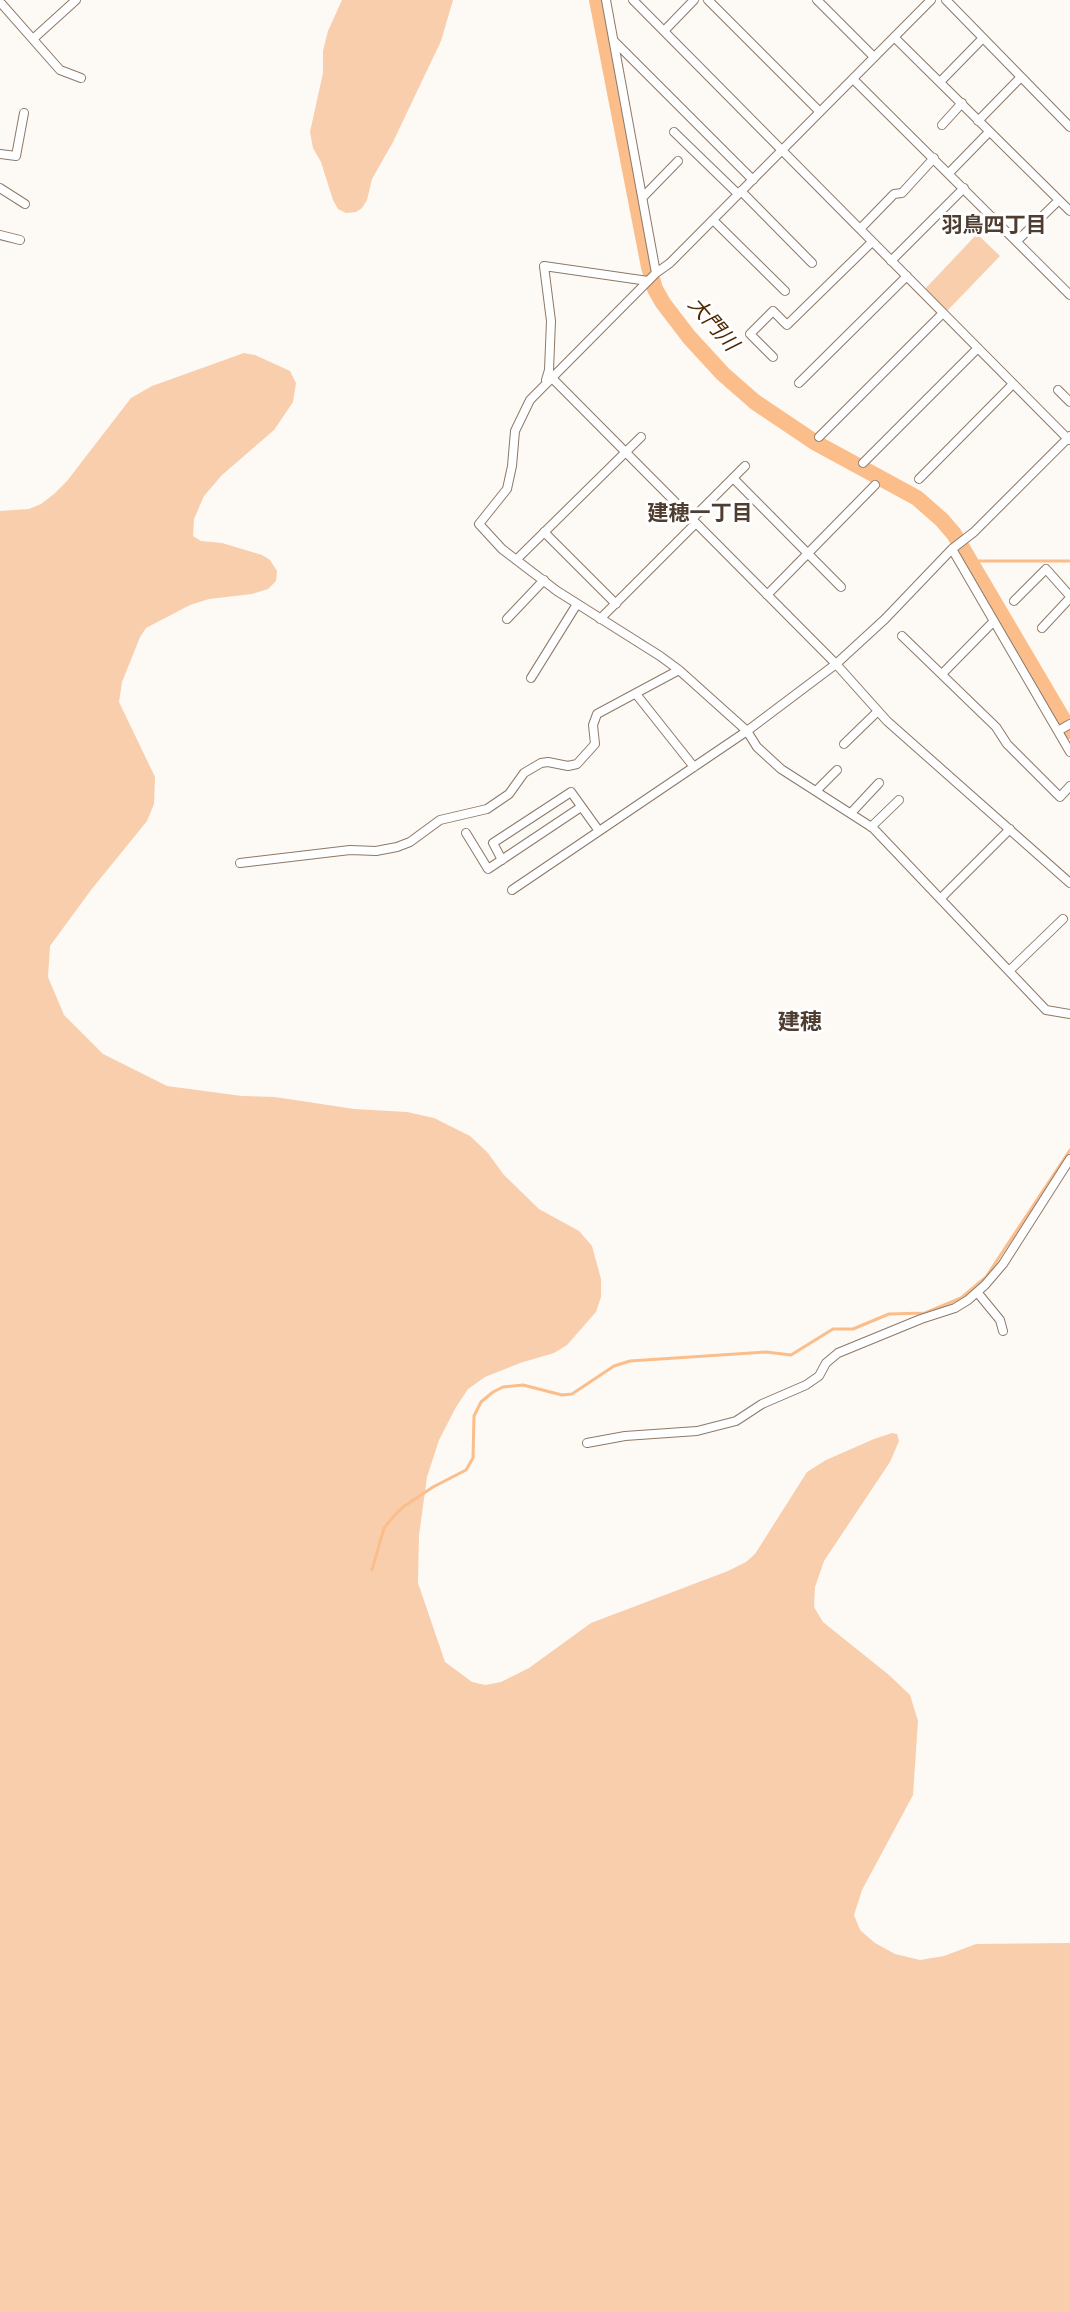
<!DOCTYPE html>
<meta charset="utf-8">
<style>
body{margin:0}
canvas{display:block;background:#fdf9f5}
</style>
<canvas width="1070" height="2312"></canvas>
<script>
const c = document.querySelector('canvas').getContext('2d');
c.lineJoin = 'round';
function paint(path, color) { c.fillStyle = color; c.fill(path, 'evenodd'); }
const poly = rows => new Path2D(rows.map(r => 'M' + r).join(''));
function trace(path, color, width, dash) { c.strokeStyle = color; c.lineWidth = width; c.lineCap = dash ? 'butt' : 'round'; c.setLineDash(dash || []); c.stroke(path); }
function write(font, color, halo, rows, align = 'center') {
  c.font = font + ' "Roboto Condensed","Noto Sans JP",sans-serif'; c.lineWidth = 6; c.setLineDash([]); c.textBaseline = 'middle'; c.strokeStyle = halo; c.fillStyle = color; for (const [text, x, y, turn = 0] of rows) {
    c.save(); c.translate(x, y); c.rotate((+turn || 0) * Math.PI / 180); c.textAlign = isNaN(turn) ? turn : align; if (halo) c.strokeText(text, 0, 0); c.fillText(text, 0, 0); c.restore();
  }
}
paint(poly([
 [342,0,453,0,441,41,393,142,372,179,367,200,362,208,356,212,346,213,338,209,333,200,321,162,313,148,310,132,323,73,323,51,328,31],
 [977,234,1000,256,947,311,925,289],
 [244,353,255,355,290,371,296,383,293,402,274,430,222,475,204,496,194,519,193,536,201,541,222,543,262,555,270,560,277,571,276,581,268,589,252,594,209,599,190,605,146,628,140,637,122,682,119,702,155,777,154,804,147,821,91,890,50,946,48,977,64,1015,103,1054,167,1086,242,1096,275,1097,354,1109,407,1112,434,1118,470,1136,487,1152,504,1175,539,1209,579,1231,592,1246,601,1279,601,1297,596,1312,567,1345,554,1353,520,1363,485,1377,468,1389,456,1407,439,1440,427,1477,419,1535,418,1583,445,1662,472,1682,485,1685,501,1682,529,1668,591,1623,728,1571,746,1562,755,1554,807,1472,826,1460,874,1439,892,1433,897,1434,899,1441,890,1462,824,1561,815,1587,814,1607,823,1622,889,1675,910,1695,918,1721,913,1795,862,1890,854,1915,860,1930,875,1943,895,1954,920,1960,944,1956,976,1944,1070,1943,1070,2312,0,2312,0,511,29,509,41,504,54,494,67,481,131,398,152,386]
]), '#f8ceac');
trace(poly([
 [970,561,1070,561],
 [372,1570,384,1528,394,1516,403,1507,433,1487,466,1470,473,1458,474,1416,481,1402,493,1392,503,1387,523,1385,562,1395,572,1394,614,1366,630,1361,766,1352,791,1355,833,1329,853,1329,889,1314,925,1313,961,1298,986,1277,1070,1150]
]), '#fbbe8b', 3);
trace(poly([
 [597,0,649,267,655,289,663,303,689,337,723,374,755,402,816,443,917,498,942,520,954,534,1070,731]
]), '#fbbe8b', 16);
const minor = poly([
 [606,0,656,273],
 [633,0,1069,440],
 [708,0,820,112],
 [817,0,874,57],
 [931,0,670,263,656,273,530,400,515,431,512,466,507,489,479,524,502,549,557,591,660,656,679,670,747,731,757,747,781,769,873,828,1046,1010,1070,1014],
 [946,0,1070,127],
 [0,2,60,70,81,78],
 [664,31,694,0],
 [894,37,1070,211],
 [33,39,76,0],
 [614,41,753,180],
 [853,79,1070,295],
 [940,82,983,38],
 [978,121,1021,77],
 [942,125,962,103],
 [674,132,738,194],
 [0,154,16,156,24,113],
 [949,173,989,132],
 [0,188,25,204],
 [741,191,812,263],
 [643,197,678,161],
 [713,220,785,291],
 [860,229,894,194,902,193,934,158],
 [0,235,20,240],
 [1017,241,1059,200],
 [891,261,964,188],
 [773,357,750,334,773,311,787,325,872,242],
 [551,377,836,664,887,721,1070,883],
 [546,380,549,370,551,321,544,266,648,281],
 [799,383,907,276],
 [1058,390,1070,402],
 [819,437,943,313],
 [863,463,978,348],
 [733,478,841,587],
 [919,479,1013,384],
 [692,519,745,466],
 [544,532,616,604],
 [952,549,1070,752],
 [516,560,641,437],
 [767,595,875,485],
 [1014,601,1046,569,1070,596],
 [507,619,544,580],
 [600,619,696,523],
 [1042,628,1070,598],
 [902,636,996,727,1007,744,1060,797,1070,786],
 [942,674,994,621],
 [531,678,577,604],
 [636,694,694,767],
 [1058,731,1070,724],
 [844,744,878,711],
 [816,791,837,770],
 [851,813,879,783],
 [871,827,899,800],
 [466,833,488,869,581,807],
 [502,860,493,843,571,792,599,831],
 [240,863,350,850,376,851,397,847,410,842,440,820,487,809,509,794,524,773,541,763,548,762,568,766,577,764,595,744,593,725,597,714,679,670],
 [512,890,747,731,836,664,885,619,952,549,974,532,1070,436],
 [941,898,1010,829],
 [1009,971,1063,919],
 [977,1292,1000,1320,1003,1331],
 [587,1443,625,1436,697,1431,736,1421,762,1404,806,1385,819,1376,826,1363,838,1353,921,1319,955,1308,968,1300,985,1285,1003,1264,1070,1159]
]);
trace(minor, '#8c7969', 10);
trace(minor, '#fff', 8);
write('bold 21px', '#4f3e30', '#fff', [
 ["羽鳥四丁目",994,227],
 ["建穂一丁目",700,515]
]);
write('italic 21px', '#4e2900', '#fff', [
 ["大門川",712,325,49]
]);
write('bold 22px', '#4f3e30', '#fff', [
 ["建穂",800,1023]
]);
</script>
